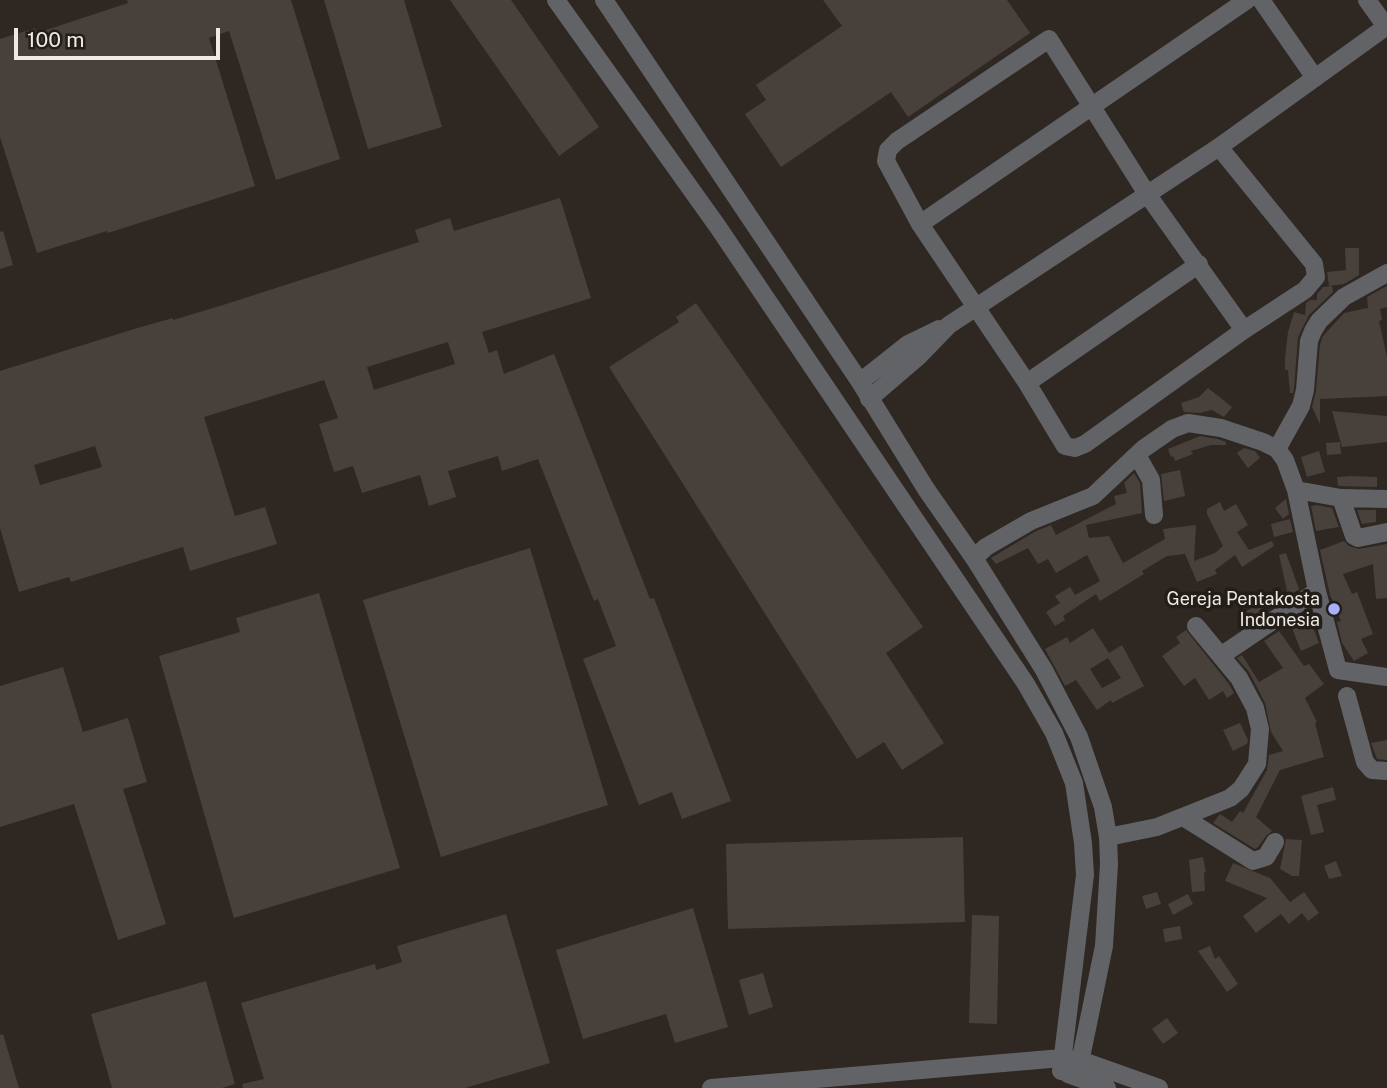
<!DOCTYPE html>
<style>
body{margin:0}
#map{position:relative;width:1387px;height:1088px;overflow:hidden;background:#2e2722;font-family:"Public Sans",sans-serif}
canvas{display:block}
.scale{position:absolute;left:14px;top:28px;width:206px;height:32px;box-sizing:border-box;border:4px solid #eeeae6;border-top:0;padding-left:9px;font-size:21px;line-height:24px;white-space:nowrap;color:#eeeae6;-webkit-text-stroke:5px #241e18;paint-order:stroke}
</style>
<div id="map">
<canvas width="1387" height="1088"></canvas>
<div class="scale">100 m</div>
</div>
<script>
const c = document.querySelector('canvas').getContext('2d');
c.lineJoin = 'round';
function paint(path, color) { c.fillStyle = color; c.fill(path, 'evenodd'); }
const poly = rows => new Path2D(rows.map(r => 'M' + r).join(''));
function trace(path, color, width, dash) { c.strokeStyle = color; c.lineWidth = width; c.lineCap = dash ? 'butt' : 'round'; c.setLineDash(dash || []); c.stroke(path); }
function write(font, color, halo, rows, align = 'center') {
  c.font = font + ' "Public Sans",sans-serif'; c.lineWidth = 7; c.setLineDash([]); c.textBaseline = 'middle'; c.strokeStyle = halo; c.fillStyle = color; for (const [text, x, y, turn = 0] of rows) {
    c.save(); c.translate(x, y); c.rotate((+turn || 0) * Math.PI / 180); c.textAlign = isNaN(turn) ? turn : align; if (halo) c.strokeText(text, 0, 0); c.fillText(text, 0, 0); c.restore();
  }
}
paint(poly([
 [127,0,291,0,340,159,276,180,229,31,209,38,255,186,108,233,107,231,37,253,0,137,0,39,35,28,37,33,128,3],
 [324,0,404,0,442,127,368,149],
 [450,0,511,0,599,127,559,156],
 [823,0,1007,0,1030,33,908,117,891,92,781,167,745,114,766,100,756,85,842,26],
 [560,198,591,298,482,332,489,353,497,350,504,374,554,354,650,599,654,598,731,801,682,819,672,792,639,805,583,659,616,646,598,599,594,601,538,459,502,471,498,456,448,471,456,497,429,506,420,475,362,493,353,466,334,472,319,424,338,418,324,380,204,417,235,516,265,507,277,544,190,571,183,547,71,582,69,577,19,592,0,528,0,371,134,329,173,318,173,320,223,305,419,242,415,230,450,218,454,231],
 [448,342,455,364,374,390,367,367],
 [95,446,102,467,40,485,34,465],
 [3,231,13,265,0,269,0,232],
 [1345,248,1359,248,1359,275,1344,284,1329,286,1327,272,1346,270],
 [1332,286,1333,292,1309,315,1298,337,1294,388,1293,393,1290,393,1288,370,1285,370,1285,358,1288,332,1294,312,1305,315,1306,303,1310,300,1317,300,1317,294,1323,287],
 [1387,286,1387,307,1380,309,1382,320,1379,321,1387,357,1387,396,1320,399,1320,424,1312,407,1316,391,1320,344,1323,336,1344,313,1368,308,1367,297],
 [696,303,923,627,886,653,944,743,902,770,884,742,857,759,609,367,679,322,676,317],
 [1208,388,1232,407,1224,417,1212,410,1200,413,1184,412,1181,403,1199,397],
 [1332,411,1387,416,1387,442,1342,447],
 [1200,436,1218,439,1226,442,1226,445,1211,445,1191,451,1193,454,1175,461,1173,456,1171,457,1168,449],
 [1340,442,1341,454,1327,455,1326,443],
 [1244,448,1255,451,1260,458,1248,468,1237,453],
 [1319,451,1325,472,1307,477,1301,457],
 [1180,470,1185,496,1164,501,1161,474],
 [1134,473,1140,483,1142,513,1086,525,1089,538,1109,536,1123,563,1165,539,1163,529,1196,525,1194,561,1215,553,1223,546,1207,514,1207,509,1220,502,1224,511,1236,504,1248,525,1237,532,1249,550,1272,541,1274,546,1242,567,1235,555,1215,570,1217,574,1197,582,1185,554,1167,556,1142,571,1144,574,1100,601,1096,594,1063,616,1065,620,1055,626,1046,612,1060,603,1055,596,1070,587,1075,595,1100,581,1087,555,1056,573,1048,559,1038,564,1028,548,996,564,991,558,1036,531,1051,525,1056,535,1116,504,1114,496,1127,493,1124,483],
 [1350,476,1377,477,1377,487,1338,486,1337,477],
 [1286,499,1289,514,1283,519,1275,508],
 [1317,505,1332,508,1339,527,1316,531,1311,506],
 [1357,510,1376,510,1376,522,1362,524],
 [1290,519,1293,532,1274,537,1271,524],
 [1344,541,1349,546,1359,549,1387,544,1387,598,1376,599,1373,564,1343,574,1352,594,1357,592,1373,634,1361,639,1368,653,1354,661,1342,643,1337,622,1341,621,1330,595,1320,550],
 [530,548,608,805,441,857,363,600],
 [1286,553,1299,589,1282,601,1281,598,1288,595,1279,555],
 [319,593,400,868,234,918,159,656,240,632,236,618],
 [1259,602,1266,612,1246,625,1240,616],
 [1307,612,1319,643,1301,651,1290,623],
 [1093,628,1109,653,1122,645,1144,686,1112,703,1111,700,1097,710,1076,680,1065,686,1045,649,1067,637,1070,643],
 [1108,658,1121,678,1102,688,1090,669],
 [1186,630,1229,684,1234,693,1227,698,1223,691,1209,700,1195,678,1184,686,1162,656,1180,643,1176,637],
 [1279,631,1304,666,1309,664,1324,684,1305,698,1317,722,1315,723,1324,757,1280,770,1256,817,1272,831,1266,836,1258,847,1255,849,1213,823,1220,814,1232,822,1240,811,1243,813,1267,770,1269,755,1283,751,1271,732,1265,703,1249,672,1237,658,1242,655,1259,682,1283,668,1264,641],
 [63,667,83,732,128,718,147,782,123,789,166,924,118,940,74,804,0,827,0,686],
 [1240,723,1248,740,1247,744,1233,751,1223,730],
 [1387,740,1387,760,1377,759,1371,743],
 [1333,787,1336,800,1317,805,1324,832,1311,835,1301,796],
 [963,837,965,922,728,929,726,844],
 [1286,839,1302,840,1299,876,1292,876,1280,869],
 [1203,857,1206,873,1204,872,1205,891,1192,892,1189,860],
 [1336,861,1342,876,1329,879,1324,866],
 [1233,863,1270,878,1290,902,1304,892,1319,913,1308,921,1302,913,1289,924,1281,914,1256,933,1243,916,1267,898,1225,881],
 [1157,892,1161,904,1146,909,1142,896],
 [1188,894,1193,904,1173,915,1168,904],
 [693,908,728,1027,675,1043,666,1014,583,1039,556,950],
 [506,914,550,1063,465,1088,243,1088,242,1084,264,1079,241,1003,375,964,376,970,402,962,397,946],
 [972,915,999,916,997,1024,969,1023],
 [1180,926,1182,939,1165,942,1163,929],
 [1210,946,1215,959,1219,956,1238,984,1227,992,1198,951],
 [763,973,773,1007,749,1015,739,980],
 [206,981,235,1084,222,1088,112,1088,91,1014],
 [1167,1018,1178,1033,1163,1044,1152,1029],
 [3,1034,19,1088,0,1088,0,1035]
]), '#48413b');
trace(poly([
 [556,0,718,227,1026,684,1054,733,1074,783,1083,843,1085,875,1061,1071],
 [604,0,860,382,926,489,974,558,1044,670,1079,737,1103,807,1108,837,1109,864,1104,946,1077,1077],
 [1261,0,1315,78],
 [1367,0,1387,28],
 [1219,147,1314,264,1316,277,1305,290,1244,330,1085,444,1075,448,1065,446,1027,383,920,224,886,161,888,150,897,141,1049,39,1147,194,1244,330],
 [920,224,1247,0],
 [860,382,908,344,939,329],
 [1027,383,1199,264],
 [869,399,918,357,949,325,1219,147,1387,26],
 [1277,449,1301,406,1305,390,1309,341,1313,331,1319,321,1344,297,1387,273],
 [1137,455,1151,480,1154,515],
 [1296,490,1341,498,1387,499],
 [1341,498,1354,536,1358,538,1387,532],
 [974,558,986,547,1031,521,1093,496,1143,449,1172,429,1188,423,1221,428,1263,442,1277,449,1285,460,1296,490,1317,591,1338,670,1387,677],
 [1222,655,1317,591],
 [1347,696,1365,762,1372,770,1387,771],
 [1183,817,1253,861,1266,857,1275,842],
 [1108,837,1157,827,1230,798,1241,789,1257,764,1260,729,1255,708,1239,678,1196,626],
 [1068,1074,1107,1088],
 [711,1088,1062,1058,1080,1060,1159,1088]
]), '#626367', 18);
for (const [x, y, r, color] of [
 [1334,609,7,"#a8b0fc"]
]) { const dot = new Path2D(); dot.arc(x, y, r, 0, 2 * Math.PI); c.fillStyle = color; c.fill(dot); trace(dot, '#241e18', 2.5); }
write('18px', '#eeeae6', '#241e18', [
 ["Gereja Pentakosta",1320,599],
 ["Indonesia",1320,620]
], 'right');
</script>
